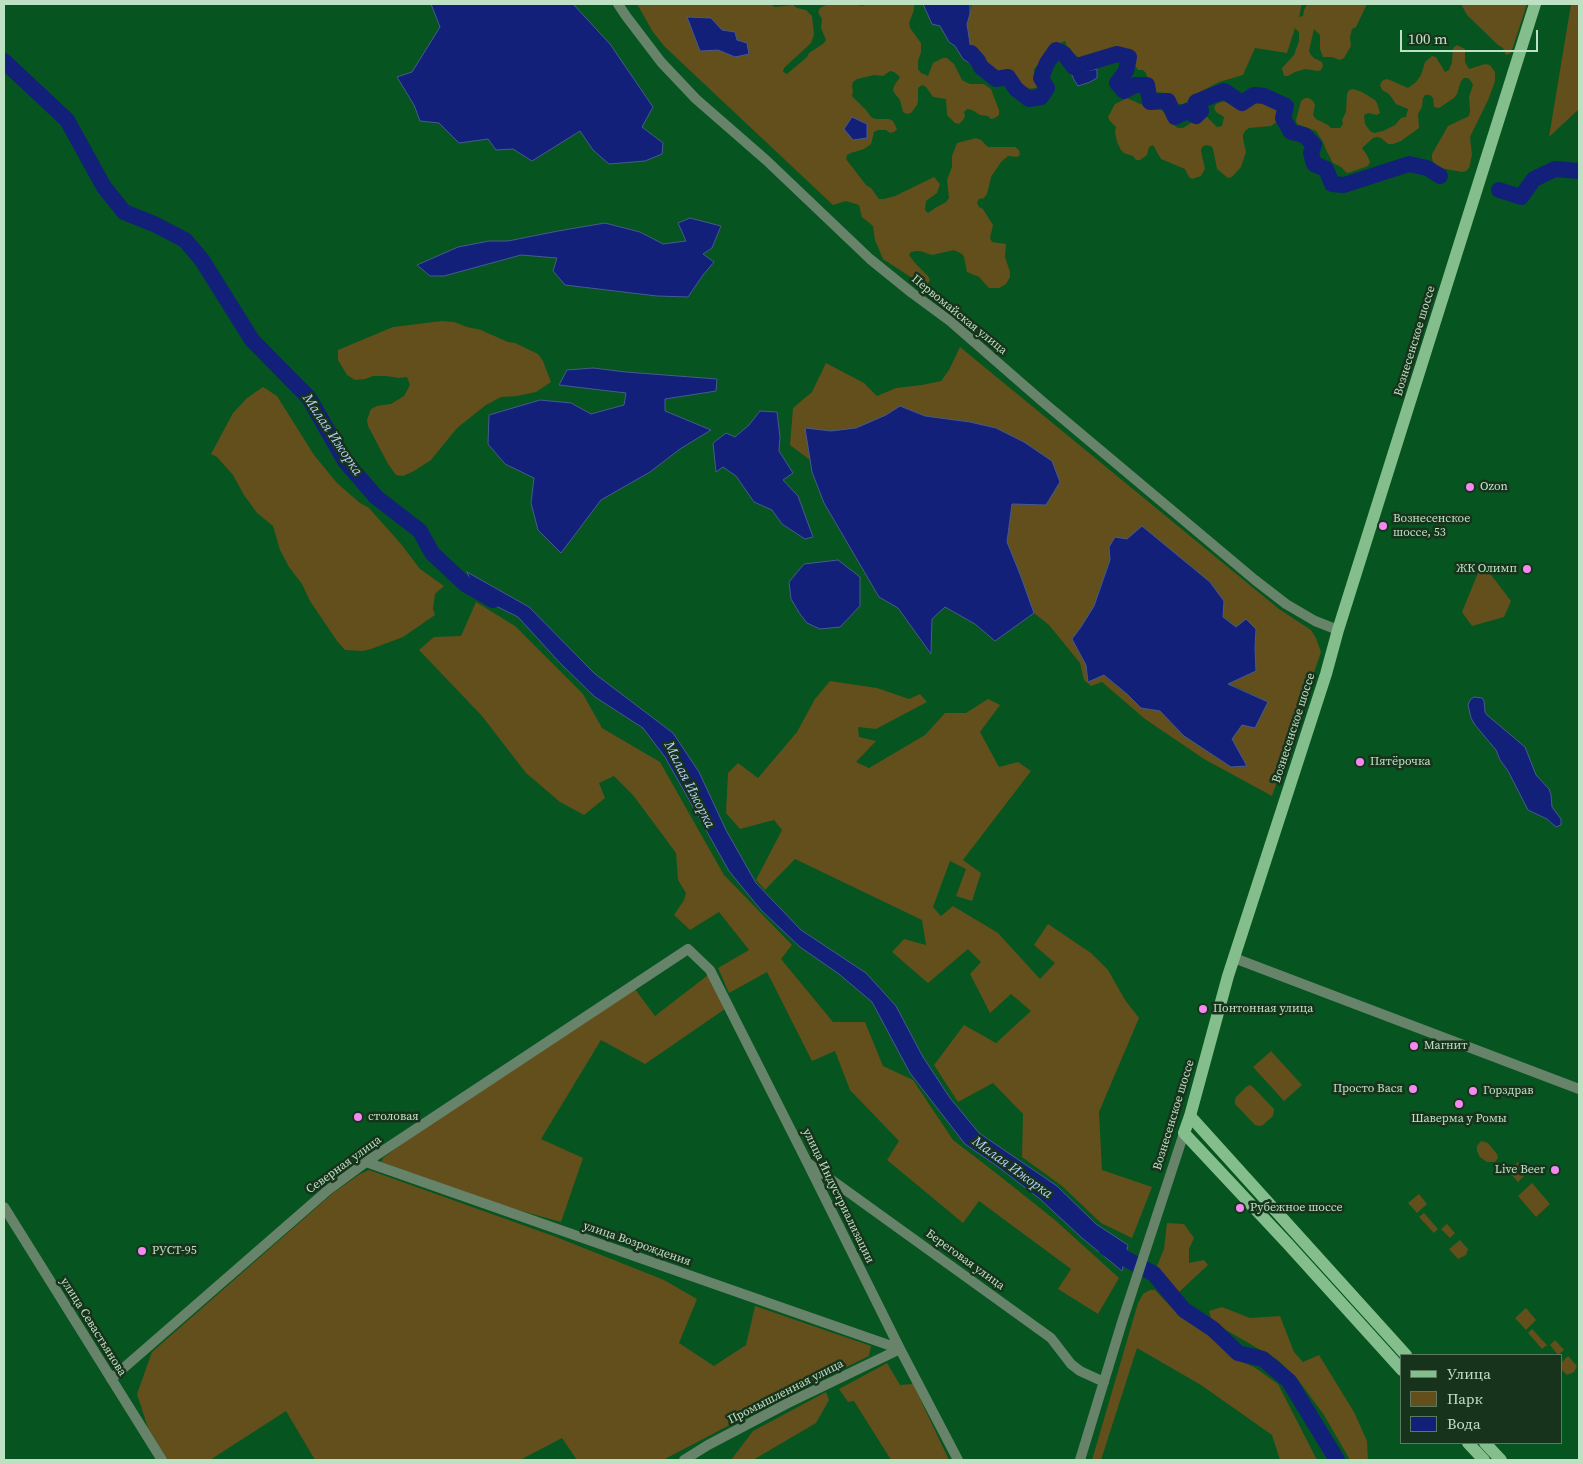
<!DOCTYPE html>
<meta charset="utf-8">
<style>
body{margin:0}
#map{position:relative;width:1583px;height:1464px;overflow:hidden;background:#065420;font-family:"Source Serif 4",serif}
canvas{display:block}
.frame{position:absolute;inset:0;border:5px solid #bfe1c3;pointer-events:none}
.legend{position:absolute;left:1400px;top:1354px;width:162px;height:90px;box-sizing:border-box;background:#17331c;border:1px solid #5a795f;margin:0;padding:6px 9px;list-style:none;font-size:15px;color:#bfe1c3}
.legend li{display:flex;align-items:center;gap:10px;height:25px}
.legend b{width:25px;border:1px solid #5a795f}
.scale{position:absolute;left:1400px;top:30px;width:138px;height:22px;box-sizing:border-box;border:2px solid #bfe1c3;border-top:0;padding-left:6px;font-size:15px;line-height:18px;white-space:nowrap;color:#bfe1c3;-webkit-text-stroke:4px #17331c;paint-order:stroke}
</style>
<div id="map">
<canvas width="1583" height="1464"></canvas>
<div class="frame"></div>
<ul class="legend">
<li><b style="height:6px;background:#85be8d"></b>Улица</li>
<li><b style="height:14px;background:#624f1c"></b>Парк</li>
<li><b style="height:14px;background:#132079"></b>Вода</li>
</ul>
<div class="scale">100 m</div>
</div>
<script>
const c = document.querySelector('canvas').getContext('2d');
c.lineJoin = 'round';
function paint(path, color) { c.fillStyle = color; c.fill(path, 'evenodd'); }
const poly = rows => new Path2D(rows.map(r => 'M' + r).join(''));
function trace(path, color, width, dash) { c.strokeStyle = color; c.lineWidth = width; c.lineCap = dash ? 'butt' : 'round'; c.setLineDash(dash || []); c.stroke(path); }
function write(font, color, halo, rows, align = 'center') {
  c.font = font + ' "Source Serif 4",serif'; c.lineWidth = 5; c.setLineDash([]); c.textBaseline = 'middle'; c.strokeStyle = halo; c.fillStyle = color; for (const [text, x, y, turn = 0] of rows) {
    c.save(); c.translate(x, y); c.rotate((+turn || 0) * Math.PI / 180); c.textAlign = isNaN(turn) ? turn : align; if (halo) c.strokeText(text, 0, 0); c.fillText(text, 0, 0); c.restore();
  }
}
paint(poly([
 [637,4,770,4,775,7,793,5,797,8,806,10,812,16,814,34,813,38,811,43,784,68,783,72,787,74,807,57,809,53,824,43,826,40,821,28,822,19,818,12,820,8,828,4,855,4,862,6,867,4,914,4,914,10,909,23,910,28,921,43,921,52,918,61,918,69,921,73,928,76,933,63,943,58,947,58,954,64,962,80,970,84,984,84,991,89,999,110,999,115,995,118,991,119,988,116,980,115,972,110,967,109,964,112,965,116,963,120,959,124,955,123,947,115,946,99,933,97,926,87,922,85,918,88,918,101,917,105,911,113,907,114,903,112,900,100,895,94,893,90,894,86,900,77,894,72,890,71,883,76,874,75,857,79,853,82,852,86,853,91,852,96,866,110,871,117,875,119,889,119,893,121,897,129,894,132,890,133,886,130,878,130,874,132,871,144,864,149,851,153,847,155,846,159,866,185,871,188,879,199,884,199,895,196,934,177,940,184,937,193,926,201,925,210,928,213,935,208,946,202,949,198,947,180,952,167,952,156,957,143,976,138,981,140,988,147,1015,147,1019,150,1020,155,1017,157,1008,156,1001,162,991,177,987,194,984,198,979,199,977,203,979,207,983,209,993,225,990,238,992,242,1006,244,1005,257,1010,272,1010,277,1006,284,999,288,989,288,979,277,967,272,964,257,962,254,954,250,932,255,920,251,916,251,911,252,909,255,915,263,928,276,930,280,926,287,883,259,875,240,873,226,862,217,859,205,846,201,833,205,665,47,653,32],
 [972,4,1302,4,1299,17,1303,16,1304,10,1307,4,1367,4,1356,27,1352,29,1350,37,1351,46,1344,58,1340,60,1332,57,1323,57,1320,49,1320,35,1314,29,1309,51,1311,55,1314,58,1322,62,1323,66,1321,70,1318,71,1305,69,1295,72,1288,76,1284,76,1282,68,1294,55,1299,41,1299,32,1295,28,1287,53,1255,48,1243,75,1219,82,1198,93,1184,104,1179,104,1166,93,1156,92,1147,77,1146,73,1143,70,1138,70,1136,67,1131,55,1118,47,1106,52,1083,57,1078,57,1068,49,1065,41,1056,45,1034,69,1034,73,1039,85,1036,88,1026,89,1011,73,1007,72,997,74,994,71,979,54,971,50,967,24],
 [1461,4,1527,4,1511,53,1506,55,1503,48,1498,45,1467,15],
 [1571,4,1579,4,1579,109,1549,137],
 [1457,45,1465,49,1465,62,1469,69,1485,64,1490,65,1495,72,1495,81,1489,98,1470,137,1472,155,1469,168,1466,171,1462,172,1440,168,1433,162,1432,158,1432,154,1448,126,1469,116,1470,111,1469,97,1473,85,1471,81,1468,78,1464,78,1461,81,1457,94,1454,98,1439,108,1434,107,1433,98,1430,95,1425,95,1423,98,1422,107,1418,114,1419,128,1401,141,1393,144,1388,144,1381,138,1377,137,1373,138,1362,148,1367,155,1370,162,1368,166,1351,172,1347,173,1341,167,1333,163,1327,152,1323,142,1316,131,1297,124,1296,120,1301,101,1305,98,1309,98,1313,101,1315,105,1313,115,1316,119,1328,125,1331,128,1340,128,1343,124,1342,120,1346,112,1347,94,1349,90,1353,89,1362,92,1375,100,1377,103,1380,113,1377,115,1368,113,1364,115,1365,124,1370,131,1374,133,1383,131,1395,125,1401,118,1406,117,1408,109,1396,104,1389,94,1382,90,1380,85,1382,81,1386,79,1390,80,1408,88,1416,82,1421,75,1425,62,1432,56,1436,57,1445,72,1449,70,1452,62,1453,48],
 [1127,98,1140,104,1161,109,1175,126,1178,128,1183,128,1202,116,1207,117,1217,127,1222,126,1224,117,1216,112,1214,108,1216,104,1221,102,1230,101,1240,110,1244,109,1258,99,1278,109,1280,112,1278,121,1271,126,1249,128,1245,131,1243,135,1243,139,1246,152,1241,167,1232,177,1228,178,1217,169,1213,149,1211,146,1206,145,1202,147,1201,151,1205,169,1201,176,1192,179,1189,177,1185,169,1161,159,1153,145,1149,147,1147,155,1140,160,1136,160,1133,156,1124,153,1121,150,1117,142,1115,132,1116,127,1110,121,1108,117,1115,104],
 [442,321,454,322,467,327,481,330,508,342,515,343,538,354,543,361,551,382,536,392,517,396,501,397,486,405,457,428,431,460,414,471,403,476,396,475,388,464,368,426,367,420,371,409,377,406,391,404,404,396,410,385,407,377,399,378,386,376,373,376,365,379,355,380,347,375,338,360,338,350,393,327],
 [960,347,1279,609,1311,630,1316,638,1321,652,1272,796,1204,759,1145,719,1102,682,1091,686,1084,680,1080,663,1049,625,1034,613,1020,574,1007,542,1012,504,1046,505,996,428,970,422,925,416,900,406,886,415,856,428,831,431,805,428,810,460,790,445,793,408,812,392,826,363,864,383,877,396,896,388,922,385,941,381,949,370],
 [1127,539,1236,627,1256,629,1255,648,1228,684,1239,688,1268,702,1242,725,1232,739,1231,767,1184,736,1160,711,1141,708,1127,694,1103,675,1088,682,1086,665,1072,639,1081,627,1094,606,1110,559,1109,547],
 [263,387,277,396,314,455,337,483,360,503,369,508,401,544,420,569,444,586,435,594,433,609,435,615,403,637,371,649,363,651,345,650,337,641,310,601,302,584,289,567,280,550,273,526,257,513,244,495,233,475,217,457,211,454,233,413,247,398],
 [1482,563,1511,601,1504,617,1472,626,1462,612],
 [476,602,515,626,583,694,602,728,660,762,724,875,792,945,781,959,833,1022,865,1022,883,1066,913,1080,953,1140,996,1173,1055,1220,1119,1278,1098,1314,1058,1289,1071,1269,979,1201,963,1223,887,1160,899,1141,850,1090,835,1051,812,1061,767,972,729,993,718,968,749,950,719,912,690,930,674,915,684,900,686,893,678,880,676,853,633,795,614,776,599,783,605,798,584,815,560,802,526,773,482,716,419,650,434,637,461,636],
 [830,681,877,688,909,699,920,694,927,702,876,729,858,727,859,737,876,741,856,762,869,768,925,735,945,713,966,713,988,699,1000,705,980,732,999,767,1018,762,1031,771,963,860,981,873,972,901,956,896,966,869,950,861,933,907,941,916,953,906,998,933,1040,979,1055,963,1034,945,1048,924,1091,953,1108,970,1125,1000,1139,1018,1099,1112,1102,1170,1152,1187,1132,1238,1101,1223,1062,1186,1022,1157,1023,1114,993,1083,958,1102,934,1065,964,1025,996,1043,1031,1011,1011,994,990,1013,970,974,981,962,968,949,928,983,892,952,904,939,926,945,922,920,795,859,765,890,756,880,782,830,774,820,740,829,726,813,728,773,738,763,758,778,797,732,815,699],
 [708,975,725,1009,645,1064,601,1040,541,1139,583,1158,561,1222,507,1207,381,1162,383,1158,403,1143,635,989,655,1016],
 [1271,1051,1302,1085,1284,1101,1253,1067],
 [1250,1085,1253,1087,1274,1109,1273,1116,1263,1125,1259,1126,1255,1125,1235,1104,1235,1100,1236,1097,1246,1087],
 [1481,1141,1488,1143,1497,1154,1498,1158,1495,1162,1487,1162,1480,1157,1477,1151,1477,1146],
 [1518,1162,1528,1172,1518,1182,1508,1171],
 [369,1170,556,1237,664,1280,697,1299,679,1343,714,1366,746,1345,755,1306,871,1346,869,1356,766,1406,663,1460,577,1460,562,1438,520,1460,315,1460,286,1411,210,1460,168,1460,148,1428,137,1394,152,1352,333,1193,360,1174],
 [1532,1183,1550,1204,1536,1217,1518,1196],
 [1419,1194,1427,1204,1417,1213,1408,1203],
 [1424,1213,1438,1229,1434,1233,1419,1217],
 [1167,1223,1184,1224,1194,1238,1189,1249,1189,1263,1204,1260,1208,1265,1179,1292,1157,1266,1164,1249],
 [1447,1224,1455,1233,1450,1238,1441,1229],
 [1460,1240,1468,1249,1466,1255,1458,1259,1449,1249],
 [1150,1290,1155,1290,1170,1306,1211,1337,1232,1358,1254,1367,1278,1384,1317,1460,1280,1460,1272,1435,1201,1385,1137,1348,1101,1460,1092,1460,1138,1303,1143,1294],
 [1222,1307,1250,1318,1280,1316,1294,1352,1303,1362,1319,1355,1354,1412,1367,1441,1368,1460,1350,1460,1324,1415,1299,1381,1278,1360,1226,1330,1211,1318,1209,1311],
 [1526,1308,1536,1320,1526,1330,1515,1318],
 [1532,1329,1547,1345,1542,1349,1528,1333],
 [1555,1340,1564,1350,1558,1355,1550,1345],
 [1568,1356,1577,1366,1574,1372,1567,1375,1562,1370,1562,1362],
 [887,1363,900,1385,913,1384,949,1460,891,1460,854,1401,848,1402,839,1389],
 [826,1392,829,1400,816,1423,753,1460,731,1460,753,1431]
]), '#624f1c');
const water = poly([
 [431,4,573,4,610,44,653,107,642,127,663,143,662,154,645,161,609,164,593,150,580,131,532,161,513,149,496,150,488,139,459,143,439,123,420,121,414,105,397,77,412,72,440,27,431,4],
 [923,4,970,4,970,14,967,24,971,50,979,54,989,66,982,71,963,59,955,46,949,42,940,26,932,24,923,4],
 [687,17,711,18,722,30,735,32,737,40,747,43,749,54,735,57,718,50,700,51,687,17],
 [1064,54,1075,63,1086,59,1086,71,1097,69,1097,78,1090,82,1078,86,1074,80,1064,54],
 [852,117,867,124,867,138,853,140,844,129,852,117],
 [690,218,721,226,712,248,703,254,714,262,703,275,688,297,657,296,565,285,553,271,557,258,521,255,444,276,430,276,417,265,458,247,489,241,508,241,558,231,605,223,640,232,663,244,686,241,678,223,690,218],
 [593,368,626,372,717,379,716,391,665,399,665,411,711,430,680,449,650,472,601,500,561,553,538,530,531,503,534,478,505,464,488,444,489,415,540,400,571,403,591,414,624,405,626,393,559,385,567,370,593,368],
 [900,406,925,416,970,422,996,428,1024,442,1052,461,1060,482,1046,505,1012,504,1007,542,1020,574,1034,613,995,641,975,624,945,607,932,619,931,654,898,608,879,597,824,503,812,472,805,428,831,431,856,428,886,415,900,406],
 [760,411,777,412,780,437,779,451,793,473,783,480,798,496,813,537,805,539,782,524,772,510,754,502,736,476,723,467,716,472,713,443,726,433,735,437,749,425,760,411],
 [1142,526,1210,582,1224,601,1223,617,1236,627,1246,619,1256,629,1255,648,1256,671,1228,684,1268,702,1255,728,1242,725,1232,739,1247,766,1231,767,1184,736,1160,711,1141,708,1127,694,1104,675,1088,682,1086,665,1072,639,1081,627,1094,606,1110,560,1109,547,1115,537,1127,539,1142,526],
 [838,560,860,577,860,606,840,627,820,629,807,623,800,614,791,599,789,582,804,564,838,560],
 [467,572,529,607,595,674,673,733,699,772,726,830,756,883,801,930,866,973,896,1006,923,1057,950,1098,979,1133,1057,1186,1096,1224,1128,1245,1122,1271,1082,1238,1040,1199,997,1166,965,1144,910,1073,872,1002,839,974,800,947,761,910,729,871,665,757,643,728,595,697,560,663,518,617,478,597,467,572],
 [1474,697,1482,698,1484,701,1485,712,1487,715,1525,747,1536,775,1549,789,1551,795,1552,807,1561,819,1561,825,1556,827,1547,819,1528,810,1508,771,1500,760,1496,750,1475,725,1471,718,1468,705,1470,700,1474,697]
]);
paint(water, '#132079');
trace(water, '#475a8f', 1);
trace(poly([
 [971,53,978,61,981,67,996,79,1008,77,1016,89,1029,99,1041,97,1047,88,1041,78,1047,63,1056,50,1064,54,1074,67,1117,54,1129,57,1126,71,1117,83,1124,91,1135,85,1147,85,1150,102,1168,101,1175,117,1187,111,1196,116,1201,111,1196,102,1224,91,1242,103,1254,95,1264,96,1286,106,1283,118,1291,132,1304,135,1314,145,1311,153,1314,164,1326,169,1332,184,1344,185,1409,164,1427,168,1440,176],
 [4,61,67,120,104,187,124,212,154,224,185,240,202,260,252,340,309,398,345,461,376,497,420,531,432,553,465,584,493,600],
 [1499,190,1521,197,1534,179,1555,169,1579,171],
 [1106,1248,1154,1274,1184,1310,1213,1329,1238,1353,1263,1359,1289,1381,1337,1460]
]), '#132079', 16);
trace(poly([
 [1234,958,1579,1089],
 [366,1162,900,1349],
 [808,1163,1051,1338,1071,1364,1080,1371,1104,1382],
 [4,1207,162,1460],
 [111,1379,328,1190,366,1162,688,949,710,970,807,1162,900,1349,958,1460],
 [684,1460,708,1445,788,1403,900,1349]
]), '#67836a', 10);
trace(poly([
 [618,4,626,16,661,62,696,99,766,160,870,259,912,293,950,321,1043,402,1255,580,1286,604,1315,621,1338,630],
 [1080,1460,1123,1319,1184,1133]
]), '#67836a', 10);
trace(poly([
 [1190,1116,1406,1355],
 [1402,1370,1287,1243,1184,1133,1190,1116,1228,976,1326,674,1338,630,1535,4],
 [1468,1443,1484,1460],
 [1485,1443,1501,1460]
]), '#85be8d', 12);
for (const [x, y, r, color] of [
 [1470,487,5,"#f489f0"],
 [1383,526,5,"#f489f0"],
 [1527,569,5,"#f489f0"],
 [1360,762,5,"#f489f0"],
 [1203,1009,5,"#f489f0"],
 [1414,1046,5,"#f489f0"],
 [1413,1089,5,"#f489f0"],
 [1473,1091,5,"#f489f0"],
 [1459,1104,5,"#f489f0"],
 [358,1117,5,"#f489f0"],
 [1555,1170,5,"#f489f0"],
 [1240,1208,5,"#f489f0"],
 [142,1251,5,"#f489f0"]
]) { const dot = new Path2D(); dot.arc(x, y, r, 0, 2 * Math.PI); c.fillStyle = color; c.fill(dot); trace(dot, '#17331c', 2); }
write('12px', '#bfe1c3', '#17331c', [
 ["Первомайская улица",959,315,39],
 ["Вознесенское шоссе",1415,341,-73],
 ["Вознесенское шоссе",1294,728,-72],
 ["Вознесенское шоссе",1174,1115,-73],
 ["Северная улица",344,1165,-36],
 ["улица Индустриализации",838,1196,64],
 ["улица Возрождения",637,1244,19],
 ["Береговая улица",965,1260,36],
 ["улица Севастьянова",93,1327,58],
 ["Промышленная улица",786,1392,-27]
]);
write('12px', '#bfe1c3', '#17331c', [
 ["Ozon",1480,487],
 ["Вознесенское",1393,519],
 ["шоссе, 53",1393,533],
 ["ЖК Олимп",1517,569,"right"],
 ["Пятёрочка",1370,762],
 ["Понтонная улица",1213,1009],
 ["Магнит",1424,1046],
 ["Просто Вася",1403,1089,"right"],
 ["Горздрав",1483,1091],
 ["столовая",368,1117],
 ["Шаверма у Ромы",1459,1119,"center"],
 ["Live Beer",1545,1170,"right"],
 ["Рубежное шоссе",1250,1208],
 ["РУСТ-95",152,1251]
], 'left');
write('italic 14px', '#bbceff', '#17331c', [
 ["Малая Ижорка",332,435,56],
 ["Малая Ижорка",689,785,63],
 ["Малая Ижорка",1012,1168,36]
]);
</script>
